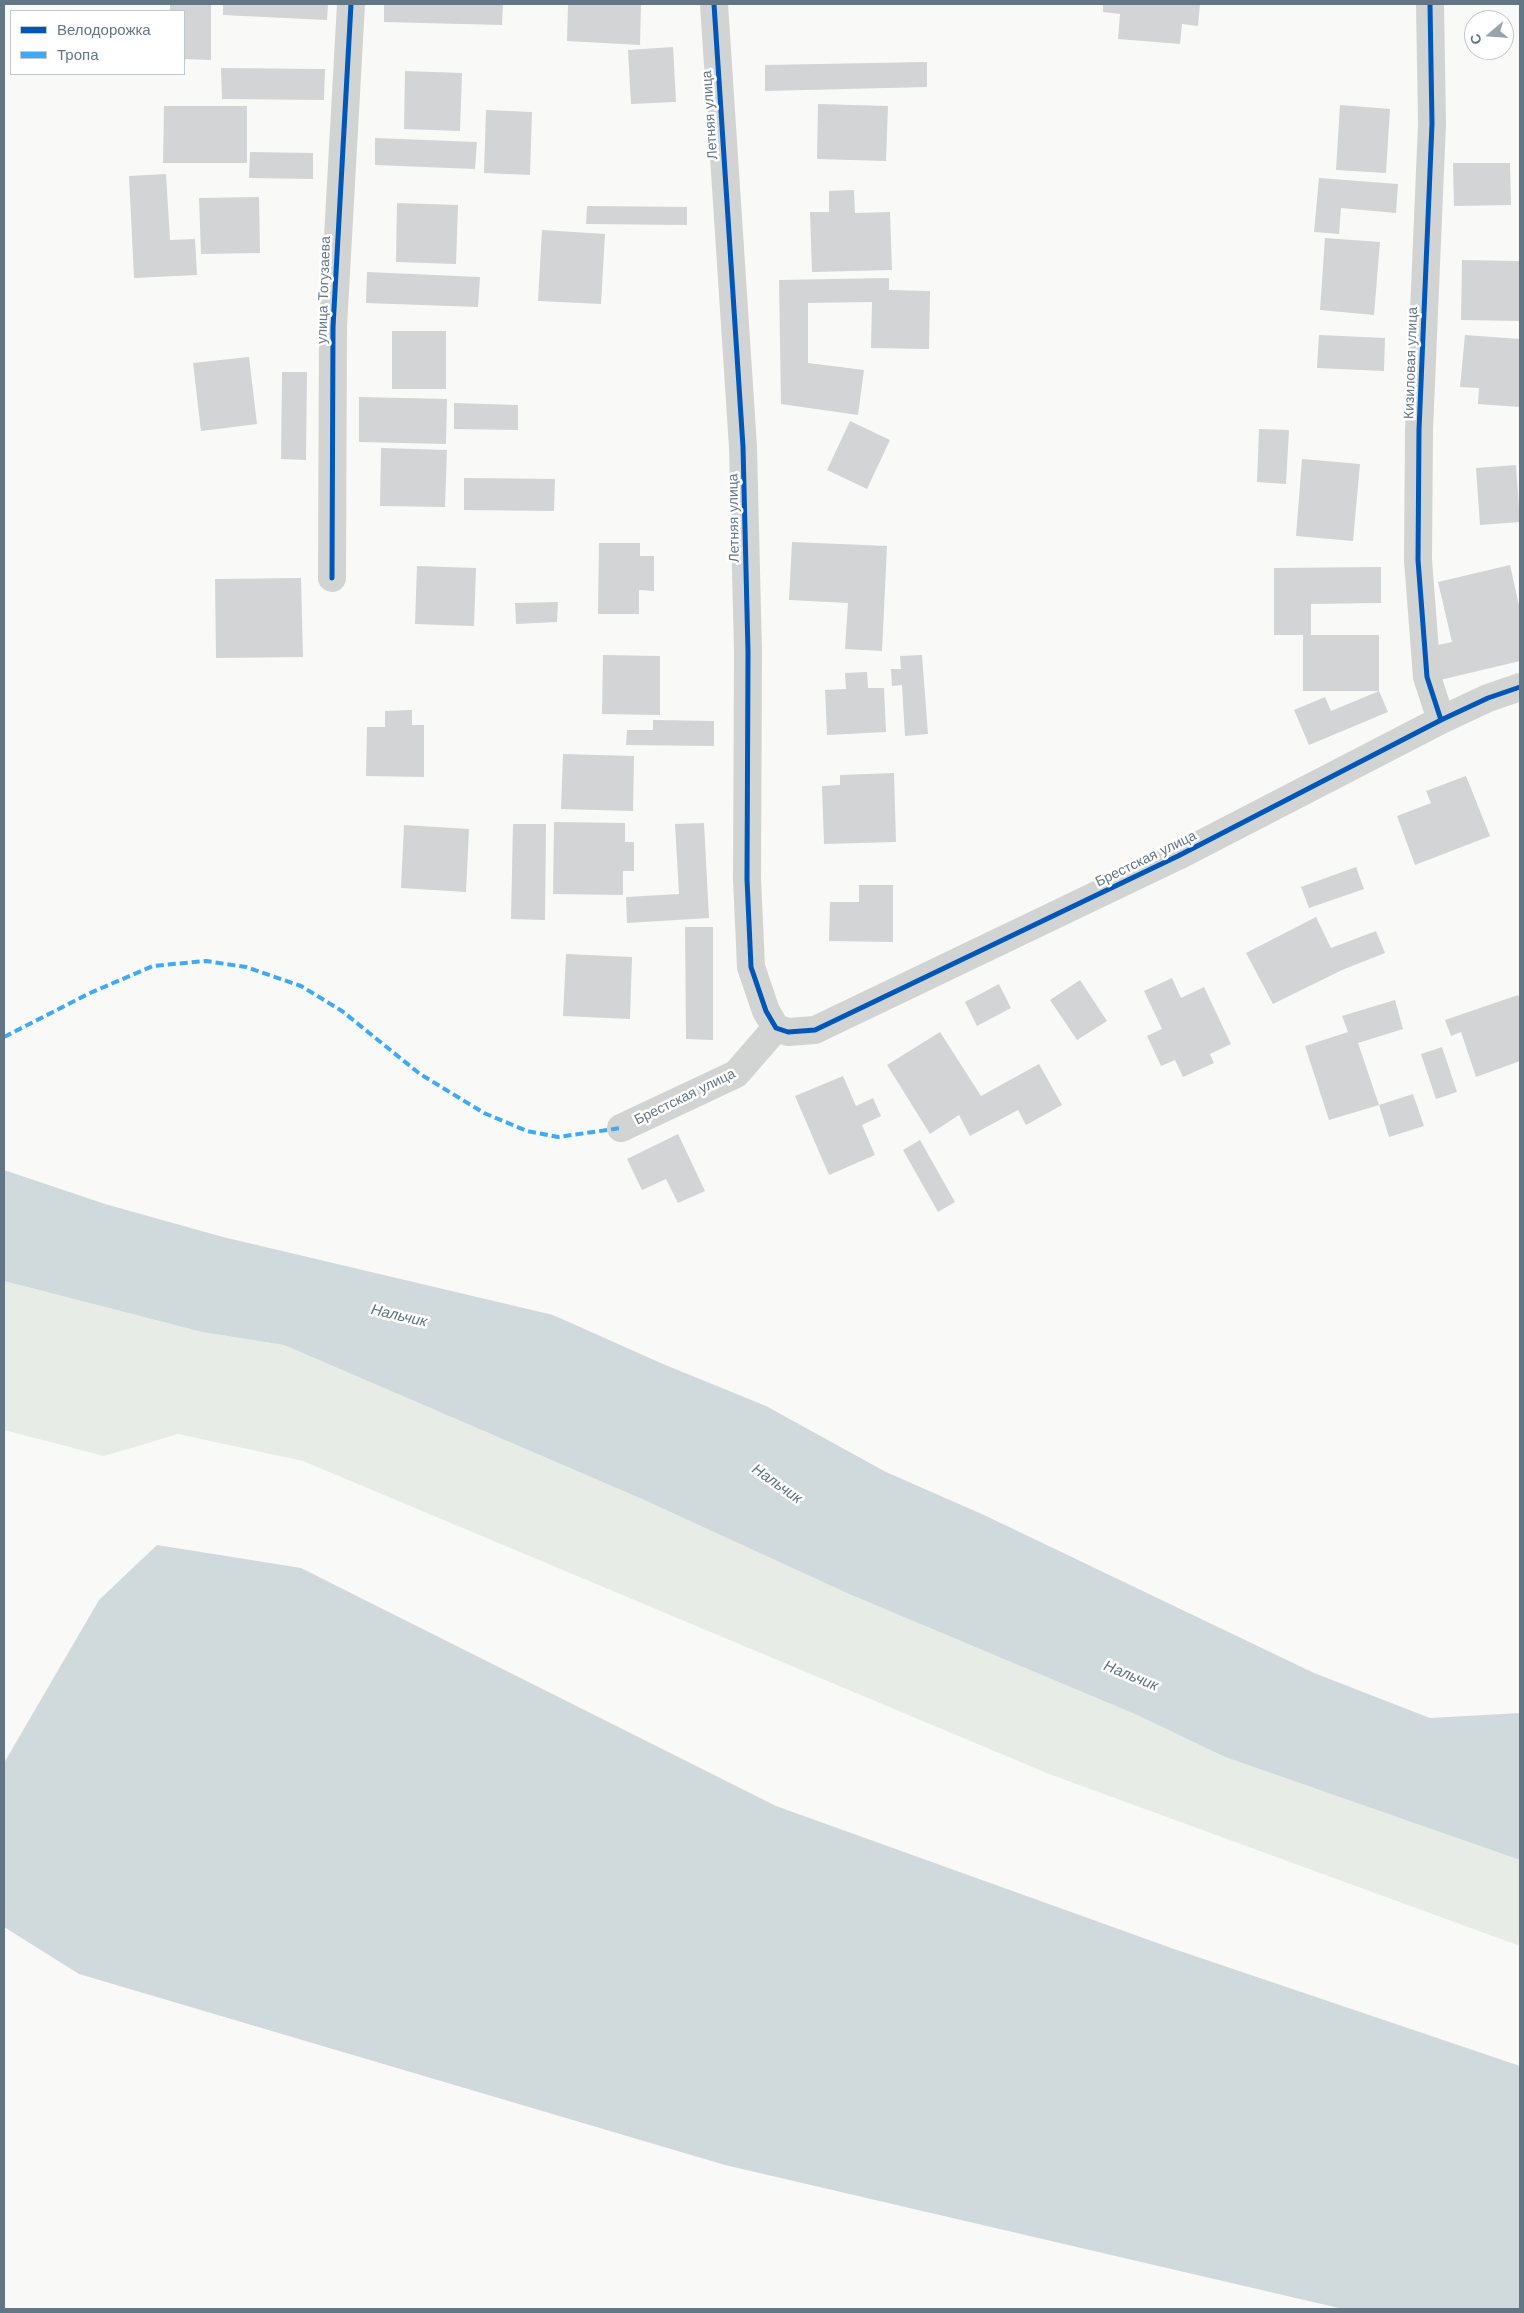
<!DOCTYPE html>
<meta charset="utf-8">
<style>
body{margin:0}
#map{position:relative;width:1524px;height:2313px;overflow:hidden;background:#f9f9f8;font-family:"Work Sans",sans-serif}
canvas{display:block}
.frame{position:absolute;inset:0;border:5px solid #637685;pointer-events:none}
.legend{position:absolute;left:10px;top:10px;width:175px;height:65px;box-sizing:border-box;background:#fff;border:1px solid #c1c8ce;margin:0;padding:6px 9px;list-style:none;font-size:15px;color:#637685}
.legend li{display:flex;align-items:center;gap:10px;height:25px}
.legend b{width:25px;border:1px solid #c1c8ce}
.north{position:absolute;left:1464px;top:10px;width:50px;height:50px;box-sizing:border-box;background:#fff;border:1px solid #c1c8ce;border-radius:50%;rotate:252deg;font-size:14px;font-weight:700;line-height:20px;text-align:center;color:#637685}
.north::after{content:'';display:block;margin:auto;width:18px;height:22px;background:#98a4ad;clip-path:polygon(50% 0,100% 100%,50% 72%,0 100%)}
</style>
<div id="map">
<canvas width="1524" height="2313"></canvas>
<div class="frame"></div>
<ul class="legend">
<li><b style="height:6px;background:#0057b8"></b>Велодорожка</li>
<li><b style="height:6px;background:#3fa9f5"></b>Тропа</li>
</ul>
<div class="north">С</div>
</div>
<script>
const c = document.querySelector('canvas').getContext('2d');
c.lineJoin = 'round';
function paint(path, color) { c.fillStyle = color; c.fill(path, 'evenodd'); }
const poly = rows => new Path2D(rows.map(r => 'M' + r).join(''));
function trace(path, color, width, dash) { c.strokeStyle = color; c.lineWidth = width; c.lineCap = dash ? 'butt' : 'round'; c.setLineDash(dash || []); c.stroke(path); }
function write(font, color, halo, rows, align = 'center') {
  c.font = font + ' "Work Sans",sans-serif'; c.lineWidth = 5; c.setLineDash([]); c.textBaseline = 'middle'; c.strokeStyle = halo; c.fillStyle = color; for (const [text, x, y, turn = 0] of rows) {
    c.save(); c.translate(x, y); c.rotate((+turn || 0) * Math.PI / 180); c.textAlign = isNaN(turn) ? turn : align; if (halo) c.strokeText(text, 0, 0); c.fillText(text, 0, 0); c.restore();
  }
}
paint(poly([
 [4,1281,202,1332,284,1345,642,1499,849,1594,1137,1715,1225,1757,1520,1860,1520,1946,1049,1774,303,1461,178,1434,104,1456,4,1430]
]), '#e8ece6');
paint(poly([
 [4,1170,105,1204,223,1237,553,1315,663,1364,766,1406,886,1472,984,1515,1314,1673,1430,1718,1520,1713,1520,1860,1225,1757,1137,1715,849,1594,642,1499,284,1345,202,1332,4,1281],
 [157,1545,301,1568,776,1806,1174,1949,1520,2066,1520,2309,1343,2309,725,2165,79,1974,4,1927,4,1763,99,1600]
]), '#d0d9db');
paint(poly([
 [170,4,211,4,211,60,184,59,184,11,170,11],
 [223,4,328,4,327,20,223,15],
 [384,4,503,4,502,25,384,22],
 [568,4,641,4,640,45,567,41],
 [1103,4,1200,4,1198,26,1182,24,1180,44,1118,39,1120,14,1103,12],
 [673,47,676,102,631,104,628,50],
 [927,62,927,87,765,91,765,65],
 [221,68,325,69,324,100,222,99],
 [405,71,462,73,460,131,404,129],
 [818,104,888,106,886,161,817,159],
 [1340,105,1390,109,1386,173,1336,170],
 [164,106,247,106,247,163,163,163],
 [486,110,532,112,530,175,484,173],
 [375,138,477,142,475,169,375,165],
 [250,152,313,153,313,179,249,178],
 [1453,163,1510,163,1511,205,1454,206],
 [166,174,170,240,195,239,197,275,134,278,129,176],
 [1319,178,1398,184,1396,213,1341,208,1339,234,1314,232],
 [854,190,855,213,890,212,892,270,812,272,810,212,829,212,829,191],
 [259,197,260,253,201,254,199,198],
 [397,203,458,205,456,264,396,262],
 [587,206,687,207,687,225,586,224],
 [542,230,605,234,601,304,538,301],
 [1325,238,1380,242,1374,315,1320,310],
 [1462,260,1520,261,1520,321,1461,320],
 [367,272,480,277,478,307,366,303],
 [889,278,889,290,930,291,929,349,871,348,872,302,808,303,808,363,864,370,858,415,781,404,779,280],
 [392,331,446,331,446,389,392,389],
 [1319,335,1385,338,1384,371,1317,368],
 [1465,335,1520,339,1520,407,1478,404,1479,388,1460,387],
 [249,357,257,424,201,431,193,363],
 [282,372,307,372,306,460,281,459],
 [359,397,447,399,446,444,359,442],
 [454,403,518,405,518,430,454,429],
 [850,421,890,440,867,489,827,470],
 [1259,429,1289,430,1286,484,1257,482],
 [381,448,447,450,445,507,380,506],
 [1302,459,1360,464,1353,541,1296,536],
 [1516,465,1520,522,1480,525,1476,468],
 [464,478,555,479,554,511,464,510],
 [792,542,887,546,882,651,845,649,848,603,789,600],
 [599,543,640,543,640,556,654,556,654,591,639,590,639,614,598,614],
 [1510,565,1520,610,1520,661,1440,680,1433,646,1452,642,1438,582],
 [417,566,476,568,474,626,415,624],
 [1381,567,1381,603,1311,604,1311,635,1379,635,1379,691,1303,691,1303,635,1274,635,1274,568],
 [301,578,303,657,216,658,215,579],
 [558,602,557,622,516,624,515,603],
 [603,655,660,656,660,715,602,714],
 [922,655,928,734,905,736,902,685,892,686,891,669,901,669,900,656],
 [867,672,868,688,884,688,886,732,827,735,825,690,846,689,845,673],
 [1379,691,1388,712,1309,745,1294,710,1325,697,1331,711],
 [412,710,412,725,424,725,424,777,366,776,367,727,385,727,385,711],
 [653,720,714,721,714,746,626,745,627,730,653,730],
 [563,754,634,756,633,811,561,809],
 [894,773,896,842,824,844,822,786,840,785,840,775],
 [1466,776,1490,836,1415,865,1397,816,1431,803,1426,791],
 [554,822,625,823,625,842,634,842,634,871,623,871,623,895,553,894],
 [704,823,709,918,627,923,626,897,679,894,675,824],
 [513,824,546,824,545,920,511,919],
 [404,825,469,829,466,892,401,888],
 [1356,867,1364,889,1309,908,1301,887],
 [859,885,893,885,893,942,829,941,830,902,859,902],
 [1316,917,1331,948,1376,931,1385,953,1342,970,1273,1004,1246,953],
 [685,927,713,927,713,1040,686,1039],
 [566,954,632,957,630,1019,563,1016],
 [1172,978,1181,998,1204,987,1231,1044,1210,1054,1214,1063,1183,1077,1175,1060,1161,1066,1147,1036,1162,1029,1144,991],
 [1080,980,1107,1021,1077,1040,1050,1000],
 [999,984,1011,1008,977,1026,965,1002],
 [1518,995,1520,1000,1520,1061,1476,1077,1461,1032,1451,1036,1445,1020],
 [1395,1000,1403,1029,1358,1043,1379,1105,1329,1120,1305,1046,1348,1032,1342,1016],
 [940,1032,981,1096,1039,1064,1062,1105,1026,1125,1018,1110,970,1136,959,1115,930,1134,887,1065],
 [1442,1047,1457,1092,1436,1099,1421,1054],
 [843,1076,856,1106,873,1098,881,1116,862,1125,875,1155,829,1175,795,1096],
 [1413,1094,1424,1126,1389,1137,1379,1105],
 [678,1134,705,1191,678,1203,666,1179,642,1190,627,1159],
 [920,1140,955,1202,938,1212,903,1150]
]), '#d2d4d5');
trace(poly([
 [714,4,743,447,748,652,747,879,751,967,766,1011,776,1028],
 [1430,4,1432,124,1419,430,1418,560,1427,677,1441,720],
 [332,578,333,327,351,4],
 [776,1028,788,1032,815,1030,1178,856,1441,720,1488,698,1520,687],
 [621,1128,736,1074,776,1028]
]), '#d2d3d3', 28);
trace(poly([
 [4,1037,90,993,153,966,206,961,246,967,301,986,342,1011,420,1074,484,1113,527,1131,558,1137,621,1128]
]), '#3fa9f5', 4, [8, 4]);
trace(poly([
 [714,4,743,447,748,652,747,879,751,967,766,1011,776,1028,788,1032,815,1030,1178,856,1441,720,1488,698,1520,687],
 [1430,4,1432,124,1419,430,1418,560,1427,677,1441,720],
 [332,578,333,327,351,4]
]), '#0057b8', 5);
write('14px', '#637685', '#fff', [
 ["Летняя улица",710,115,-94],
 ["улица Тогузаева",324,290,-88],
 ["Кизиловая улица",1411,363,-88],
 ["Летняя улица",734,518,-91],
 ["Брестская улица",1146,859,-26],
 ["Брестская улица",685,1097,-26]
]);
write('italic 15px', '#5e757e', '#fff', [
 ["Нальчик",399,1316,13],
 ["Нальчик",777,1484,35],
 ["Нальчик",1131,1676,22]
]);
</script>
